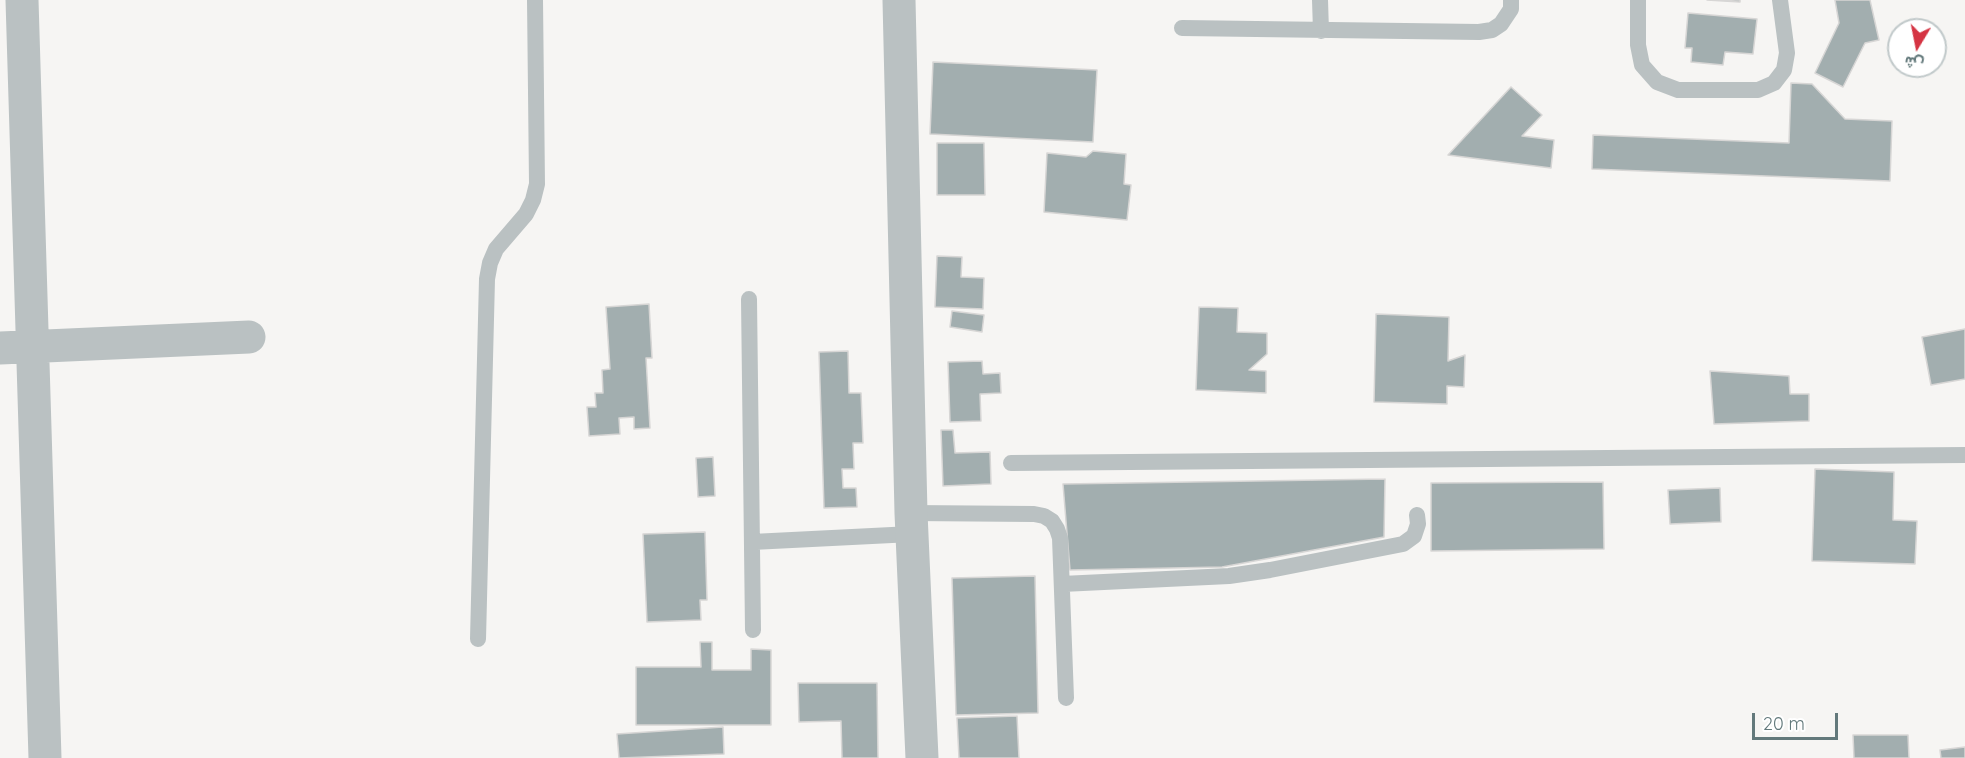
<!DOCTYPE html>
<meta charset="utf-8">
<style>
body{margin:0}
#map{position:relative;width:1965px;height:758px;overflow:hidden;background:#f6f5f3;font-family:Quicksand,Vazirmatn,sans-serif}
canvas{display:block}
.north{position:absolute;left:1887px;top:18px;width:60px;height:60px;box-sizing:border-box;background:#fff;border:2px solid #c1c9ca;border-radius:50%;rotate:190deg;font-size:16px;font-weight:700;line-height:24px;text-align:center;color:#63797b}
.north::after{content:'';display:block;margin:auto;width:21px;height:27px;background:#d53443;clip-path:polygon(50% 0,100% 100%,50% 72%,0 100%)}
.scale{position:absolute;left:1752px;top:713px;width:86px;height:27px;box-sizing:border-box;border:3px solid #63797b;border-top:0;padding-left:8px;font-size:18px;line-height:21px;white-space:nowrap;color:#63797b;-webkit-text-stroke:4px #fff;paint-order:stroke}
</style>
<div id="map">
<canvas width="1965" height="758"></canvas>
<div class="north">ش</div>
<div class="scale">20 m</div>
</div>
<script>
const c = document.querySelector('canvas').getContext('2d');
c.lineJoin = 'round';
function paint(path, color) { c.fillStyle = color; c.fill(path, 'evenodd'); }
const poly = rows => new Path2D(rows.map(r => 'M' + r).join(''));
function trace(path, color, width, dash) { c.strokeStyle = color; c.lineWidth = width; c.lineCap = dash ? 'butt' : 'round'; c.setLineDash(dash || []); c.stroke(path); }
const building = poly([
 [1707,0,1740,0,1740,2,1707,0],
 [1835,0,1870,0,1879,40,1865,43,1843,87,1815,73,1839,23,1835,0],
 [1688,13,1757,19,1753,54,1725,52,1723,65,1691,62,1692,48,1685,48,1688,13],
 [933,62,1097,70,1093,142,930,134,933,62],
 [1791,83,1812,84,1845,119,1892,121,1890,181,1592,169,1593,135,1789,143,1791,83],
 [1511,87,1542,115,1522,136,1554,140,1551,168,1448,155,1511,87],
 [937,143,984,143,985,195,937,195,937,143],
 [1093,151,1126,154,1124,184,1131,185,1127,220,1044,212,1047,153,1086,157,1093,151],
 [937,256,962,257,961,277,984,278,983,309,935,307,937,256],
 [649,304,652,358,646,358,650,428,634,429,634,417,619,418,620,434,589,436,587,407,596,407,595,393,603,393,602,370,610,369,606,307,649,304],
 [1199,307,1238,308,1237,332,1267,333,1267,354,1249,370,1266,371,1266,393,1196,390,1199,307],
 [952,311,984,315,982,332,950,327,952,311],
 [1376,314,1449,317,1448,361,1465,355,1464,387,1447,386,1447,404,1374,402,1376,314],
 [1965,329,1965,379,1931,385,1922,337,1965,329],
 [848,351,849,393,861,393,863,443,853,443,854,469,842,469,843,488,856,488,857,507,824,508,819,352,848,351],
 [982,361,983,374,1000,373,1001,393,980,394,981,421,950,422,948,362,982,361],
 [1710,371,1789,376,1790,394,1809,394,1809,421,1714,424,1710,371],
 [941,430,953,430,955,453,990,452,991,484,943,486,941,430],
 [713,457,715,496,698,497,696,458,713,457],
 [1815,469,1894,472,1893,520,1917,521,1915,564,1812,561,1815,469],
 [1385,479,1384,537,1222,567,1070,570,1063,484,1385,479],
 [1603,482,1604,549,1431,551,1431,483,1603,482],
 [1720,488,1721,522,1670,524,1668,490,1720,488],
 [705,532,707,600,700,600,701,620,647,622,643,534,705,532],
 [1035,576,1038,713,956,715,952,578,1035,576],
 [700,642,712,642,712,670,751,670,751,649,771,650,771,725,636,725,636,667,701,667,700,642],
 [798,683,877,683,878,758,842,758,841,721,799,722,798,683],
 [1017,716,1019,758,959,758,957,718,1017,716],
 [723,727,724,754,619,758,617,734,723,727],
 [1853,735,1908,735,1909,758,1854,758,1853,735],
 [1965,747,1965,758,1941,758,1940,750,1965,747]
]);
paint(building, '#a2aeaf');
trace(building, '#d7d6d5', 1.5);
trace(poly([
 [1320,0,1321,31],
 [1638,0,1638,45,1642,65,1657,82,1678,90,1758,90,1774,83,1784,70,1787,53,1780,0],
 [1182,28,1479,32,1492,30,1501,24,1511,9,1511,0],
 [749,299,753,630],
 [1011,463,1965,455],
 [911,513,1034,514,1044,516,1052,521,1057,529,1060,538,1066,698],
 [752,542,912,534],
 [1062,584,1229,576,1270,570,1403,544,1414,536,1418,524,1417,515],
 [478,639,487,279,490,263,496,249,526,214,533,200,537,184,535,0]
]), '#bac1c2', 16);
trace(poly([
 [22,0,45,758],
 [0,348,249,337]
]), '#bac1c2', 33);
trace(poly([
 [899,0,911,513,922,758]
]), '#bac1c2', 33);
</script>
